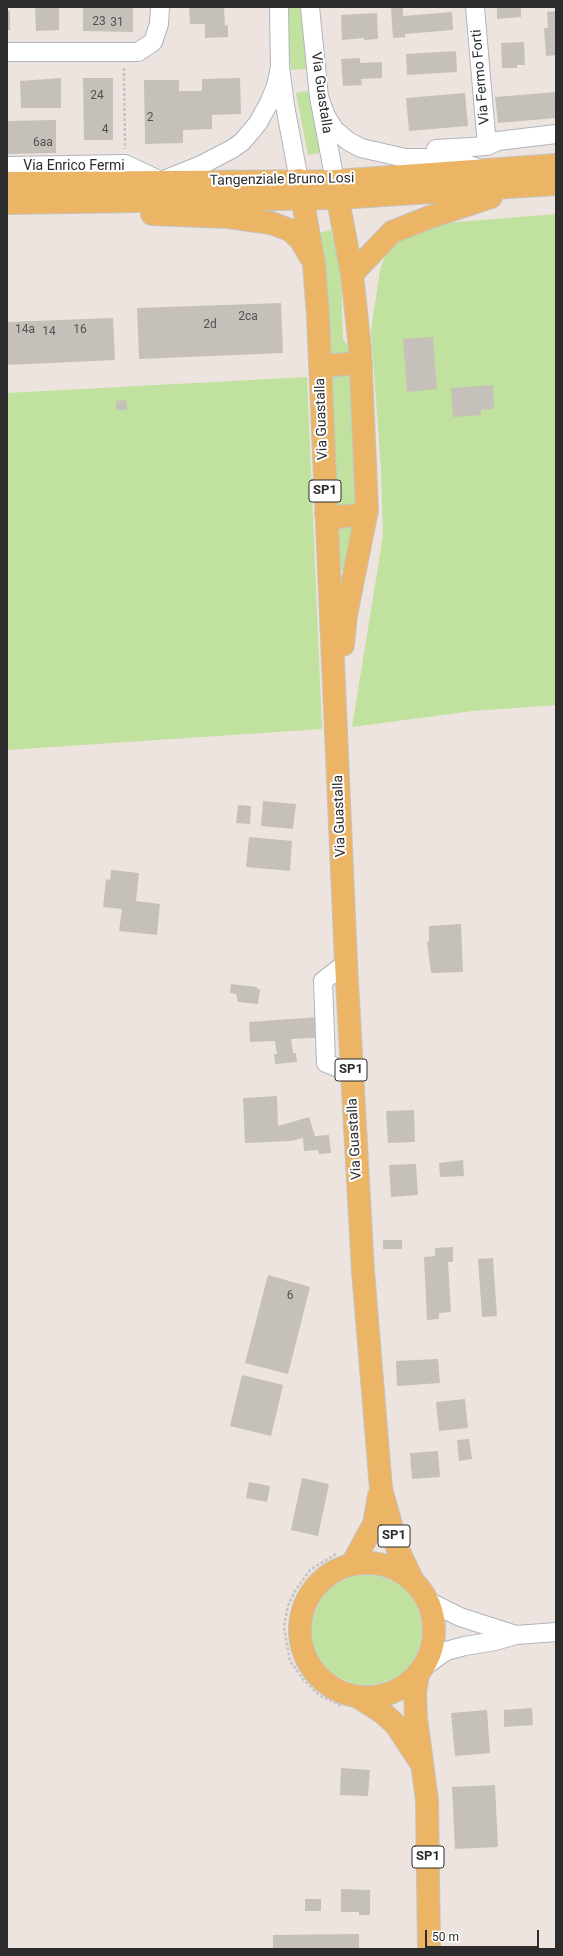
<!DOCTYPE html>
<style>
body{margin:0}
#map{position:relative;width:563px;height:1956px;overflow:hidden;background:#ede4df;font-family:Roboto,sans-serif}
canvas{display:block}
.frame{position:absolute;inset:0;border:8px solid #2c2c2c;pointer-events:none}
.scale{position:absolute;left:425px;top:1930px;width:114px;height:18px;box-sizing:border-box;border:2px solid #2c2c2c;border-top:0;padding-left:5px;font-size:12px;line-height:14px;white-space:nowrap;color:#2c2c2c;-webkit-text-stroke:3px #fff;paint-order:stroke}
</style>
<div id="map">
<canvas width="563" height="1956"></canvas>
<div class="frame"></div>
<div class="scale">50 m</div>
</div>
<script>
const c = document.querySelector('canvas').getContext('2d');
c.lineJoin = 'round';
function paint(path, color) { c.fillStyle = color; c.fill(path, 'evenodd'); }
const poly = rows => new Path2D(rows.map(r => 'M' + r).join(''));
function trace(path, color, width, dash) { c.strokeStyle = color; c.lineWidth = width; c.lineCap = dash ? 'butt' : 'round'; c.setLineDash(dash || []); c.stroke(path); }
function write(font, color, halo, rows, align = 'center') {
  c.font = font + ' Roboto,sans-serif'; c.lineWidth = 4; c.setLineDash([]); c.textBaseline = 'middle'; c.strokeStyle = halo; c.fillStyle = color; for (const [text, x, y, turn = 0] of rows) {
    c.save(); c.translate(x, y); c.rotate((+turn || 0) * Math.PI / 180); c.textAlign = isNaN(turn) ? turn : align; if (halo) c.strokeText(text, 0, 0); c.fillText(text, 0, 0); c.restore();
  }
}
paint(poly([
 [286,7,301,7,306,69,291,70],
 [308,91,320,153,308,155,296,93],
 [556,214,556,705,473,711,352,727,383,536,381,469,371,330,380,270,385,256,404,237,432,224],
 [331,230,341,273,343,340,349,346,349,353,329,355,318,233],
 [356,371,360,503,335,510,328,373],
 [307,377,322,729,7,750,7,393],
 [334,522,356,522,346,569,341,571,335,566],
 '312 1630a55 55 0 1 1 110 0a55 55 0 1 1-110 0Z'
]), '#c1e19e');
paint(poly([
 [35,7,59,7,59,30,36,31],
 [83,7,133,7,133,32,83,31],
 [189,7,224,7,225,26,228,25,228,37,205,38,205,24,190,24],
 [403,7,403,16,452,12,453,30,405,34,405,37,393,38,391,8],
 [497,7,521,7,521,17,497,19],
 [7,11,10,11,10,30,7,30],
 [556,11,556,55,546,56,544,28,548,28,547,12],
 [377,13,378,39,364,40,364,38,342,40,341,15],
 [524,42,525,65,517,65,517,68,502,68,501,43],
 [456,51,457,72,407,75,406,54],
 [360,58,360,63,382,62,382,78,361,79,362,85,343,86,341,59],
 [61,78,61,108,21,108,20,81],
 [83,78,113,78,113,140,84,140],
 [240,78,241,114,212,115,212,129,183,130,183,143,145,144,144,80,179,80,179,91,202,91,202,79],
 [556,92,556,118,498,123,495,97],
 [465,93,468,126,409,131,406,98],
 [56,120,56,153,7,154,7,121],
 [281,303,283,353,139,359,137,308],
 [113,318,115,360,7,365,7,322],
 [433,337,437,389,407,392,403,339],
 [493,385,494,409,481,410,481,415,453,417,451,388],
 [126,400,127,410,116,410,116,401],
 [263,801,296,804,293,829,261,826],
 [238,805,251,806,250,824,236,823],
 [249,837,292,841,290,871,246,867],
 [111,870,139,873,136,901,160,904,157,935,119,931,122,909,103,907,106,879,110,880],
 [461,924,463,972,431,973,427,942,429,942,429,926],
 [231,984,257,987,257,989,260,989,258,1004,238,1002,236,994,230,993],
 [332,1016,333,1037,291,1039,293,1053,296,1053,297,1062,275,1064,274,1054,277,1054,275,1041,250,1042,249,1022],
 [277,1096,278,1126,309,1117,315,1136,329,1135,331,1153,319,1154,318,1150,304,1151,303,1138,291,1141,245,1143,243,1098],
 [414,1110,415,1142,388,1143,386,1111],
 [463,1160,464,1176,440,1177,439,1163],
 [416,1164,418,1195,391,1197,389,1165],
 [383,1240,402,1240,402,1249,383,1249],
 [453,1247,453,1262,448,1262,451,1312,439,1313,439,1319,427,1320,424,1257,435,1256,435,1248],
 [493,1258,497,1316,482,1317,478,1259],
 [268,1275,310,1287,288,1374,245,1363],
 [438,1359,440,1383,397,1386,396,1361],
 [242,1375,283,1385,271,1436,230,1426],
 [465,1399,468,1428,439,1431,436,1402],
 [469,1439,472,1459,459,1461,457,1440],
 [438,1451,440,1477,412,1479,410,1453],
 [302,1478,329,1484,318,1536,291,1530],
 [249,1482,270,1486,267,1502,246,1498],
 [532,1708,533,1725,504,1727,504,1710],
 [487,1710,490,1753,455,1756,451,1713],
 [341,1768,370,1770,368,1796,340,1795],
 [495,1785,498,1847,455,1849,452,1787],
 [341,1889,370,1890,370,1915,359,1915,359,1912,341,1912],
 [305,1899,321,1899,321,1911,305,1911],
 [359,1934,359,1949,273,1949,273,1935]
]), '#c6c0ba');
const minor = poly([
 [279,7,280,67,285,106,299,180],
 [310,7,319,97,335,181],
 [475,7,487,146],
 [7,52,138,52,153,42,159,24,160,7],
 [319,97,326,116,334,129,348,141,361,148,405,158,450,158,483,170],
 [436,149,487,146,498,141,556,134],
 [7,166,125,164,161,181,201,165,232,149,242,142,258,123,269,103,276,86,280,67],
 [346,963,323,981,326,1063,351,1073],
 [428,1601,460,1617,516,1635],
 [425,1666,446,1651,465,1646,495,1641,516,1635,556,1632]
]);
const major = poly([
 [299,180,314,264,318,316,346,963,363,1271,381,1489,398,1550,413,1581],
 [7,183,335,181,556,165],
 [335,184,352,274,360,349,367,510,346,615,343,645],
 [7,203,338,198,556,184],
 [152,214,228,217,271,223,290,230,300,239,310,256],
 [352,274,392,232,430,217,491,197],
 [320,366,361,363],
 [326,514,339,517,356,515,367,510],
 '300 1630a67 67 0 1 1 134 0a67 67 0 1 1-134 0Z',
 [352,1564,374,1524,379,1496],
 [418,1675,415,1691,416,1718,427,1800,429,1949],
 [358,1697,383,1713,396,1725,419,1760]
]);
trace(minor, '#afb4bc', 20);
trace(major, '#c4c4c4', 24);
trace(poly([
 [124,68,125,149],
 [336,1554,310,1570,295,1591,288,1606,284,1627,290,1661,303,1679,319,1695,342,1706]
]), '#c4c4c4', 2.5, [3, 2]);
trace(minor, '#fff', 18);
trace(major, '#ecb565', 22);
write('12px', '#525150', null, [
 ["23",99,22],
 ["31",117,23],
 ["24",97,96],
 ["2",150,118],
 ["4",105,130],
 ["6aa",43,143],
 ["2ca",248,317],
 ["2d",210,325],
 ["14a",25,330],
 ["16",80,330],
 ["14",49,332],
 ["6",290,1296]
]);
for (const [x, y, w] of [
 [325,491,32],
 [351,1070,32],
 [394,1536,32],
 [428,1857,32]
]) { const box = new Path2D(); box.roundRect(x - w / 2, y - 11, w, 22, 3); c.fillStyle = '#fff'; c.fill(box); trace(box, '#2c2c2c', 1); }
write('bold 13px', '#2c2c2c', null, [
 ["SP1",325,491],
 ["SP1",351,1070],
 ["SP1",394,1536],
 ["SP1",428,1857]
]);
write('14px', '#2c2c2c', '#fff', [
 ["Via Fermo Forti",481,77,-95],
 ["Via Guastalla",321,93,82],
 ["Via Enrico Fermi",74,166],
 ["Tangenziale Bruno Losi",282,180,-1],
 ["Via Guastalla",322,419,-92],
 ["Via Guastalla",340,816,-92],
 ["Via Guastalla",355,1139,-93]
]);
</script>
